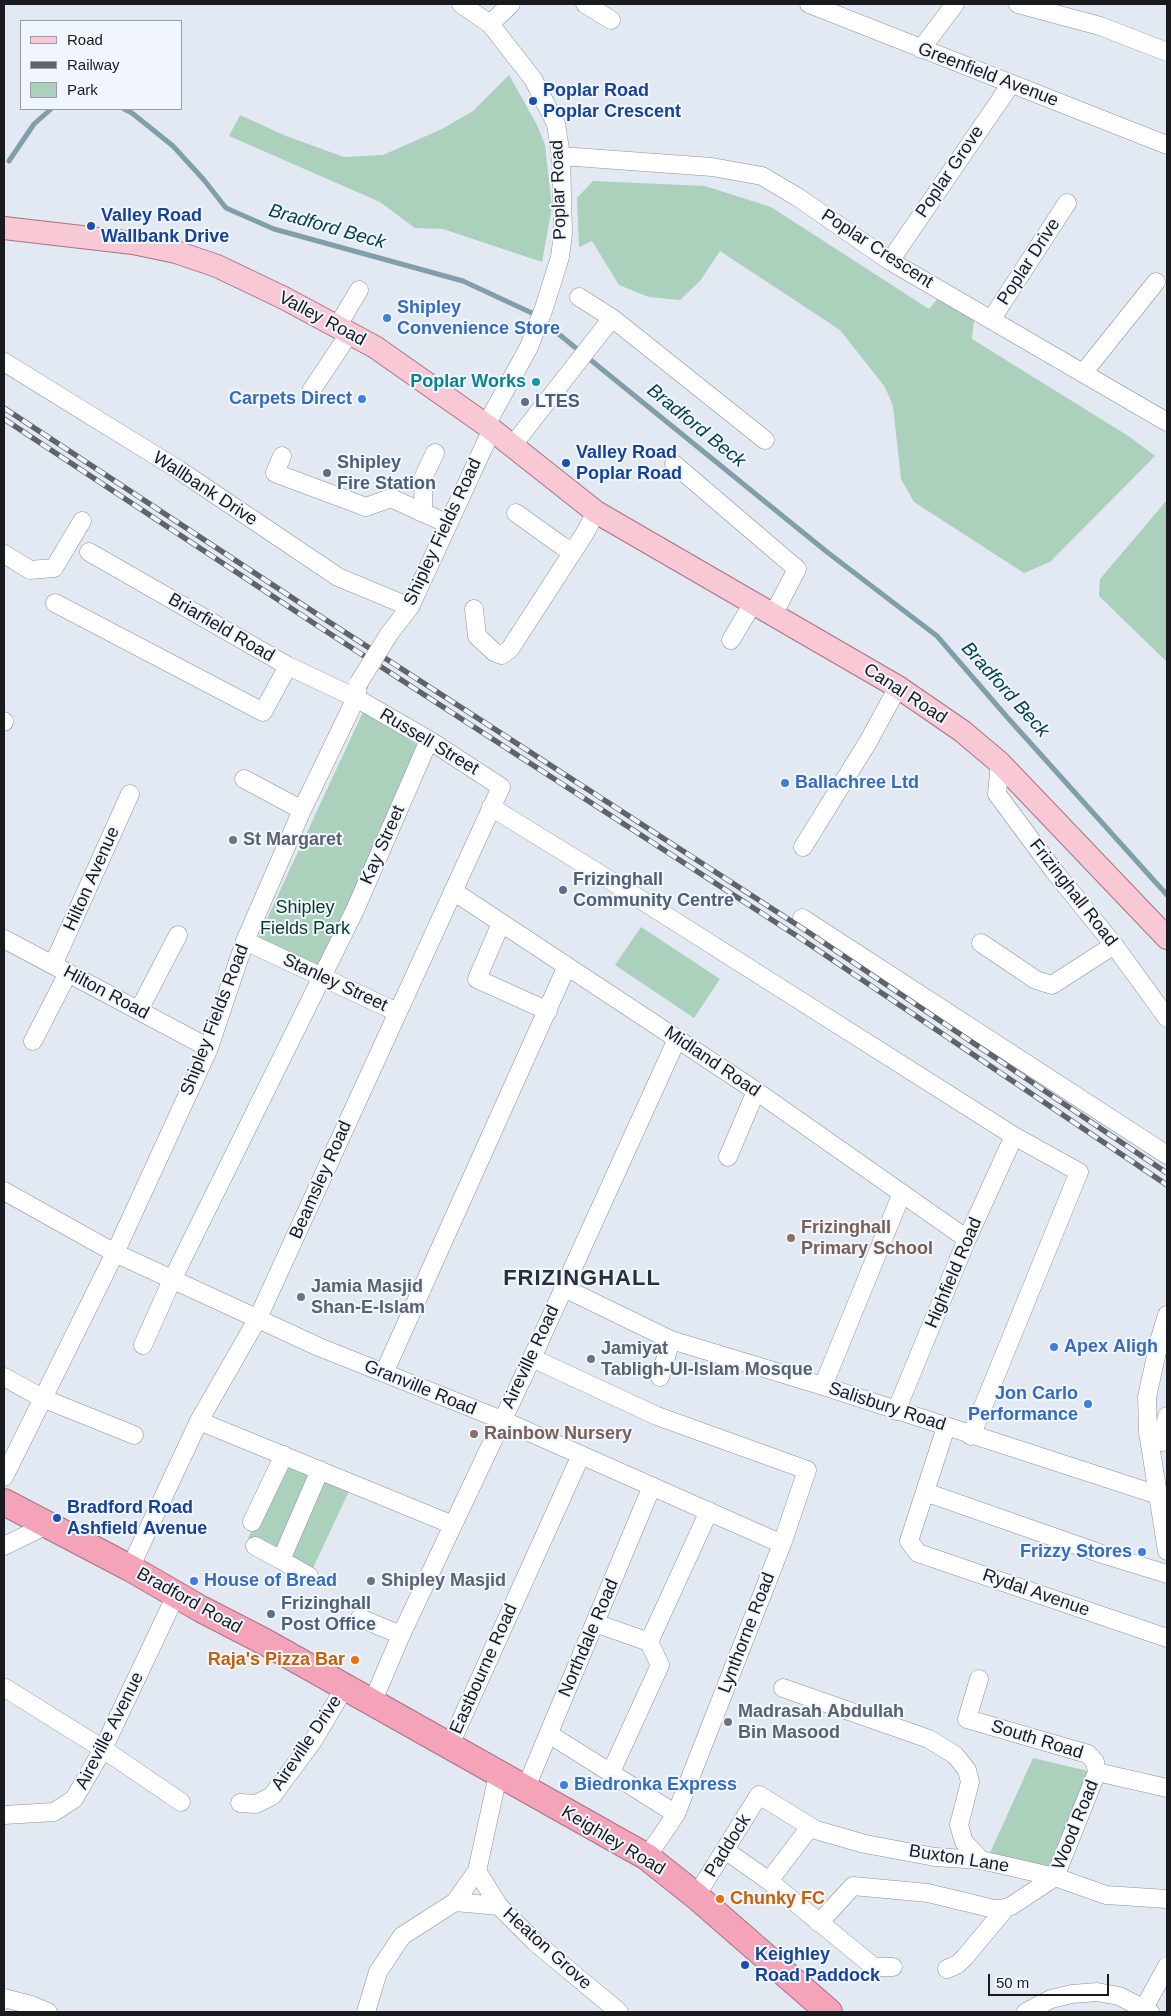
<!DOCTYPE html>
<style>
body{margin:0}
#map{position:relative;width:1171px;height:2016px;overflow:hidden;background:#e2e9f2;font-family:Arial,sans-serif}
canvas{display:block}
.frame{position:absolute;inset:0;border:5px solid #181a1d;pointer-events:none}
.legend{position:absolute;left:20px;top:20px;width:162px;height:90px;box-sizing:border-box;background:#f1f6fe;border:1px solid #9a9ea4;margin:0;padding:6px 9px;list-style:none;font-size:15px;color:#181a1d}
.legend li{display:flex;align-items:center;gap:10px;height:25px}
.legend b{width:25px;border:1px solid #9a9ea4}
.scale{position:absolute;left:988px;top:1974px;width:121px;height:22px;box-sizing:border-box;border:2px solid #181a1d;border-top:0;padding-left:6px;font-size:15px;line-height:18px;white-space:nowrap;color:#181a1d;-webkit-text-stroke:4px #f1f6fe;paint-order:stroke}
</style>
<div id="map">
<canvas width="1171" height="2016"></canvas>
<div class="frame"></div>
<ul class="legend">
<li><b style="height:6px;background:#f9c8d5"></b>Road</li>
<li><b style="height:6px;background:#606469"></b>Railway</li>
<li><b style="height:14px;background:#abd0bc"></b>Park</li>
</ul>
<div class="scale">50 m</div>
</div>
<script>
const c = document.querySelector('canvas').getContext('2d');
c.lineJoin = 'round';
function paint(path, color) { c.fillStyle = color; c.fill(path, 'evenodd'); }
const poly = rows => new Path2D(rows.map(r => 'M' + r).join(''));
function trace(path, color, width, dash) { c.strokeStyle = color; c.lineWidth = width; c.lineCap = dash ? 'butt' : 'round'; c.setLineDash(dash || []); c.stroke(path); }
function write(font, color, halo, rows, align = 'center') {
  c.font = font + ' Arial,sans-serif'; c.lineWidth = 4; c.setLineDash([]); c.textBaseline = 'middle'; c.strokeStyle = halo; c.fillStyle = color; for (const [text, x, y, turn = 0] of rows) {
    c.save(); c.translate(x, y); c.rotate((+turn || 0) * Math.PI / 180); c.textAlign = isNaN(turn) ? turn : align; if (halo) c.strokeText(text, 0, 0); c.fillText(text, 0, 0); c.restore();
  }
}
paint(poly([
 [509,75,537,125,545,145,552,207,542,262,443,229,415,228,380,202,229,136,240,115,286,136,344,157,383,155,442,129,473,111],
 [593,181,705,186,771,207,929,309,939,297,974,319,972,339,1130,437,1155,456,1050,562,1024,573,914,502,901,479,893,406,885,387,840,330,720,251,700,281,680,300,649,297,619,285,592,241,579,247,577,198],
 [1167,500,1167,662,1099,596,1100,579],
 [363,712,419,746,322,967,258,938],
 [641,927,720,979,694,1018,615,965],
 [286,1462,350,1489,313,1568,248,1538],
 [1033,1758,1088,1771,1051,1868,990,1853]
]), '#abd0bc');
trace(poly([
 [124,109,132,113,173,146,204,180,226,208,274,229,463,281,534,314,827,552,937,636,1007,717,1167,895],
 [9,161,34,124,51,109]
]), '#819faa', 5);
const minor = poly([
 [461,4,490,24,533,79,556,124,561,156,563,234,560,257,544,308,529,347,486,425],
 [585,4,611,20],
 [809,4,1167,145],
 [1018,4,1100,26,1167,52],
 [490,24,511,4],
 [921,49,955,4],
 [561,156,712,167,762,176,799,198,890,261,1167,422],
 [890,261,1011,84],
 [612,318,765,440],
 [991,320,1067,203],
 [337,327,359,290],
 [4,362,179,470,338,577,410,607],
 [1084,372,1156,282],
 [311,391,349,334],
 [513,445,612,318,579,297],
 [282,456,275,473,366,507,391,498,448,524],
 [674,464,797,569,773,615],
 [420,512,423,505,424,476,435,453],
 [516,513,562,546,573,552],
 [89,552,288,666,356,698,429,740,501,787,258,1318,199,1421,130,1568],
 [4,554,30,570,54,568,82,521],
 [55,603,263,712,288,666],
 [474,609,477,636,494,652,502,655,510,649,585,533,596,512],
 [389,634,410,607,492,429],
 [731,640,753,603],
 [4,722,4,721],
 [1000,763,997,794,1054,871,1114,945,1167,1018],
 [244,779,302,810],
 [491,807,616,884,1014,1136,1079,1172,971,1436],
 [803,847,868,742,898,687],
 [453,891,756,1091,967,1239],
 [802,918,1167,1155],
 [501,923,477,979,548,1011],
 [4,939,209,1048],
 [245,941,397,1012],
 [981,943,1036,980,1052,985,1114,945],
 [53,965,130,794],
 [139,1010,178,935],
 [33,1041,68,973],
 [728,1157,756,1091],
 [4,1191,115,1253,319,1347,502,1420,782,1544],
 [564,1288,671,1340,823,1386,1158,1495],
 [1167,1315,1160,1338,1147,1397,1148,1432,1167,1551],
 [143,1345,172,1280,355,910,429,740],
 [532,1358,657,1416,807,1470,782,1544,676,1814,647,1857],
 [384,1373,567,966],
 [4,1377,42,1398,134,1435],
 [660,1377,671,1340],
 [823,1386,902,1193],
 [896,1411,967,1239,1014,1136],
 [199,1421,453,1525],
 [946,1427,909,1541,918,1553,1167,1638],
 [1162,1442,1167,1416],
 [4,1477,115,1253,209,1048,245,941,302,810,356,698,358,687],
 [925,1492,1102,1554,1167,1574],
 [252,1522,284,1455],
 [4,1546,47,1525],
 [255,1546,281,1560,320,1470],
 [281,1560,309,1576],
 [360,1618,401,1635],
 [595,1623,649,1642],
 [979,1679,967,1719,1088,1754,1095,1762,1097,1772,1167,1788],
 [5,1688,103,1749,181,1802],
 [783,1688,929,1739,955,1755,967,1770,970,1782,959,1825,964,1842,981,1860],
 [372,1703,401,1635,532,1358,677,1039],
 [549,1734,676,1814],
 [449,1747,581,1455],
 [611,1772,660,1665,649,1642,709,1511],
 [525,1790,652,1486],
 [240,1803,256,1804,272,1796,313,1741,345,1687],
 [4,1815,54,1812,74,1799,103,1749,176,1595],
 [725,1850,769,1881,874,1967,893,1967],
 [477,1871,499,1906],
 [1055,1877,1097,1772],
 [769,1881,810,1827],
 [696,1896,759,1795,816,1830,865,1844,935,1857,981,1860,1055,1877,1106,1895,1167,1899],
 [455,1902,499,1906,535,1942,619,2012],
 [819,1923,853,1886,928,1893,994,1909,1001,1909,1011,1906,1055,1877],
 [947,1969,958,1964,965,1957,1005,1909],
 [4,1998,31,2005,48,2012],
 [1144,2008,1167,1966],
 [366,2012,378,1972,402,1936,455,1902,477,1871,498,1775],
 [1026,2012,1051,1999,1072,1994,1097,1992,1119,1996,1150,2012]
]);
const major = poly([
 [4,228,133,243,176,252,217,266,284,298,375,347,486,425,596,512,898,687,962,731,1000,763,1167,938]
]);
const highway = poly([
 [4,1502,130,1568,201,1609,265,1642,647,1857,696,1896,829,2012]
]);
trace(minor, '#8a9099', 19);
trace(major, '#a87382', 24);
trace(highway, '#a87382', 28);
trace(minor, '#fff', 18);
trace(major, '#f9c8d5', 22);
trace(highway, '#f5a3b9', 26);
const rail = poly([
 [4,408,323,618,805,930,1167,1173],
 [4,419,318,626,800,938,1167,1185]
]);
trace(rail, '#606469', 5.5);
trace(rail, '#f1f6fe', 4, [11]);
const minorBridge = poly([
 [358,684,389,634]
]);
trace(minorBridge, '#8a9099', 19, []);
trace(minorBridge, '#fff', 18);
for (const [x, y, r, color] of [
 [533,101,5,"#1a4fb4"],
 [91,226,5,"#1a4fb4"],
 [387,318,5,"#3f7fe0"],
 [536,382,5,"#0f9aa8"],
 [362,399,5,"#3f7fe0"],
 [525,402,5,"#5c6f8a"],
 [566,463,5,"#1a4fb4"],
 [327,473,5,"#5c6f8a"],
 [785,783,5,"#3f7fe0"],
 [233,840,5,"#6b7280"],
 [563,890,5,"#5c6f8a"],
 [791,1238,5,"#8d6e63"],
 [301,1297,5,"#6b7280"],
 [1054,1347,5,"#3f7fe0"],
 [591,1359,5,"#6b7280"],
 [1088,1404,5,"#3f7fe0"],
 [474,1434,5,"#8d6e63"],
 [57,1518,5,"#1a4fb4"],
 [1142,1552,5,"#3f7fe0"],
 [194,1581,5,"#3f7fe0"],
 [371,1581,5,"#6b7280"],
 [271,1614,5,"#5c6f8a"],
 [355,1660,5,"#e8710a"],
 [728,1722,5,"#6b7280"],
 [564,1785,5,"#3f7fe0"],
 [720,1899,5,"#e8710a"],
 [745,1965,5,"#1a4fb4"]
]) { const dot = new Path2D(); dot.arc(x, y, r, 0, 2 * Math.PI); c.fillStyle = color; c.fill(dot); trace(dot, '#f1f6fe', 2); }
write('18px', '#181a1d', '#f1f6fe', [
 ["Greenfield Avenue",988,75,21],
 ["Poplar Grove",950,172,-56],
 ["Poplar Road",559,190,-92],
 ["Poplar Crescent",877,249,33],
 ["Poplar Drive",1029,262,-57],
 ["Valley Road",322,319,28],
 ["Wallbank Drive",205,489,33],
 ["Shipley Fields Road",443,532,-65],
 ["Briarfield Road",221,628,30],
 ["Canal Road",905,694,33],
 ["Russell Street",429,742,31],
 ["Kay Street",383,845,-66],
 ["Hilton Avenue",92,879,-66],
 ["Frizinghall Road",1073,893,52],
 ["Stanley Street",335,983,25],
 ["Hilton Road",106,993,28],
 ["Shipley Fields Road",215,1020,-69],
 ["Midland Road",712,1062,34],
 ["Beamsley Road",321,1180,-66],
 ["Highfield Road",954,1273,-67],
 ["Aireville Road",531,1357,-65],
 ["Granville Road",420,1388,22],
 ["Salisbury Road",887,1407,18],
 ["Rydal Avenue",1036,1593,19],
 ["Bradford Road",189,1601,29],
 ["Lynthorne Road",747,1633,-69],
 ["Northdale Road",589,1638,-67],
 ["Eastbourne Road",484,1669,-66],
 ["Aireville Avenue",110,1731,-63],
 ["South Road",1037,1740,17],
 ["Aireville Drive",307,1743,-56],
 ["Wood Road",1076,1825,-68],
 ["Keighley Road",613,1841,31],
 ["Paddock",728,1846,-58],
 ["Buxton Lane",959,1859,9],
 ["Heaton Grove",547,1949,42]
]);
write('bold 18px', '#164399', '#f1f6fe', [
 ["Poplar Road",543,91],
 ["Poplar Crescent",543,112],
 ["Valley Road",101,216],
 ["Wallbank Drive",101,237],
 ["Valley Road",576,453],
 ["Poplar Road",576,474],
 ["Bradford Road",67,1508],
 ["Ashfield Avenue",67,1529],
 ["Keighley",755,1955],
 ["Road Paddock",755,1976]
], 'left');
write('bold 18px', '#366cbe', '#f1f6fe', [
 ["Shipley",397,308],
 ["Convenience Store",397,329],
 ["Carpets Direct",352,399,"right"],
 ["Ballachree Ltd",795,783],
 ["Apex Aligh",1064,1347],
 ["Jon Carlo",1078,1394,"right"],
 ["Performance",1078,1415,"right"],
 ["Frizzy Stores",1132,1552,"right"],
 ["House of Bread",204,1581],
 ["Biedronka Express",574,1785]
], 'left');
write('bold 18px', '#0d838f', '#f1f6fe', [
 ["Poplar Works",526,382]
], 'right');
write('bold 18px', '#4e5e75', '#f1f6fe', [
 ["LTES",535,402],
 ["Shipley",337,463],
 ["Fire Station",337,484],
 ["Frizinghall",573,880],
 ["Community Centre",573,901],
 ["Frizinghall",281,1604],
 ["Post Office",281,1625]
], 'left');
write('bold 18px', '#5b616d', '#f1f6fe', [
 ["St Margaret",243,840],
 ["Jamia Masjid",311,1287],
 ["Shan-E-Islam",311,1308],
 ["Jamiyat",601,1349],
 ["Tabligh-Ul-Islam Mosque",601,1370],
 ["Shipley Masjid",381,1581],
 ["Madrasah Abdullah",738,1712],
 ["Bin Masood",738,1733]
], 'left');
write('18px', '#083a27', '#f1f6fe', [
 ["Shipley",305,908],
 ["Fields Park",305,929]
]);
write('bold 18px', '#785e54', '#f1f6fe', [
 ["Frizinghall",801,1228],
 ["Primary School",801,1249],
 ["Rainbow Nursery",484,1434]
], 'left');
write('bold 18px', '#c56008', '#f1f6fe', [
 ["Raja's Pizza Bar",345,1660],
 ["Chunky FC",730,1899,"left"]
], 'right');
write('italic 19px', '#013e4f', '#f1f6fe', [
 ["Bradford Beck",327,227,16],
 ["Bradford Beck",696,426,39],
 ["Bradford Beck",1005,690,48]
]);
c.letterSpacing = '1px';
write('bold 22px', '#2b3038', '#f1f6fe', [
 ["FRIZINGHALL",582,1279]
]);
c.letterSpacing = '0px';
</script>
